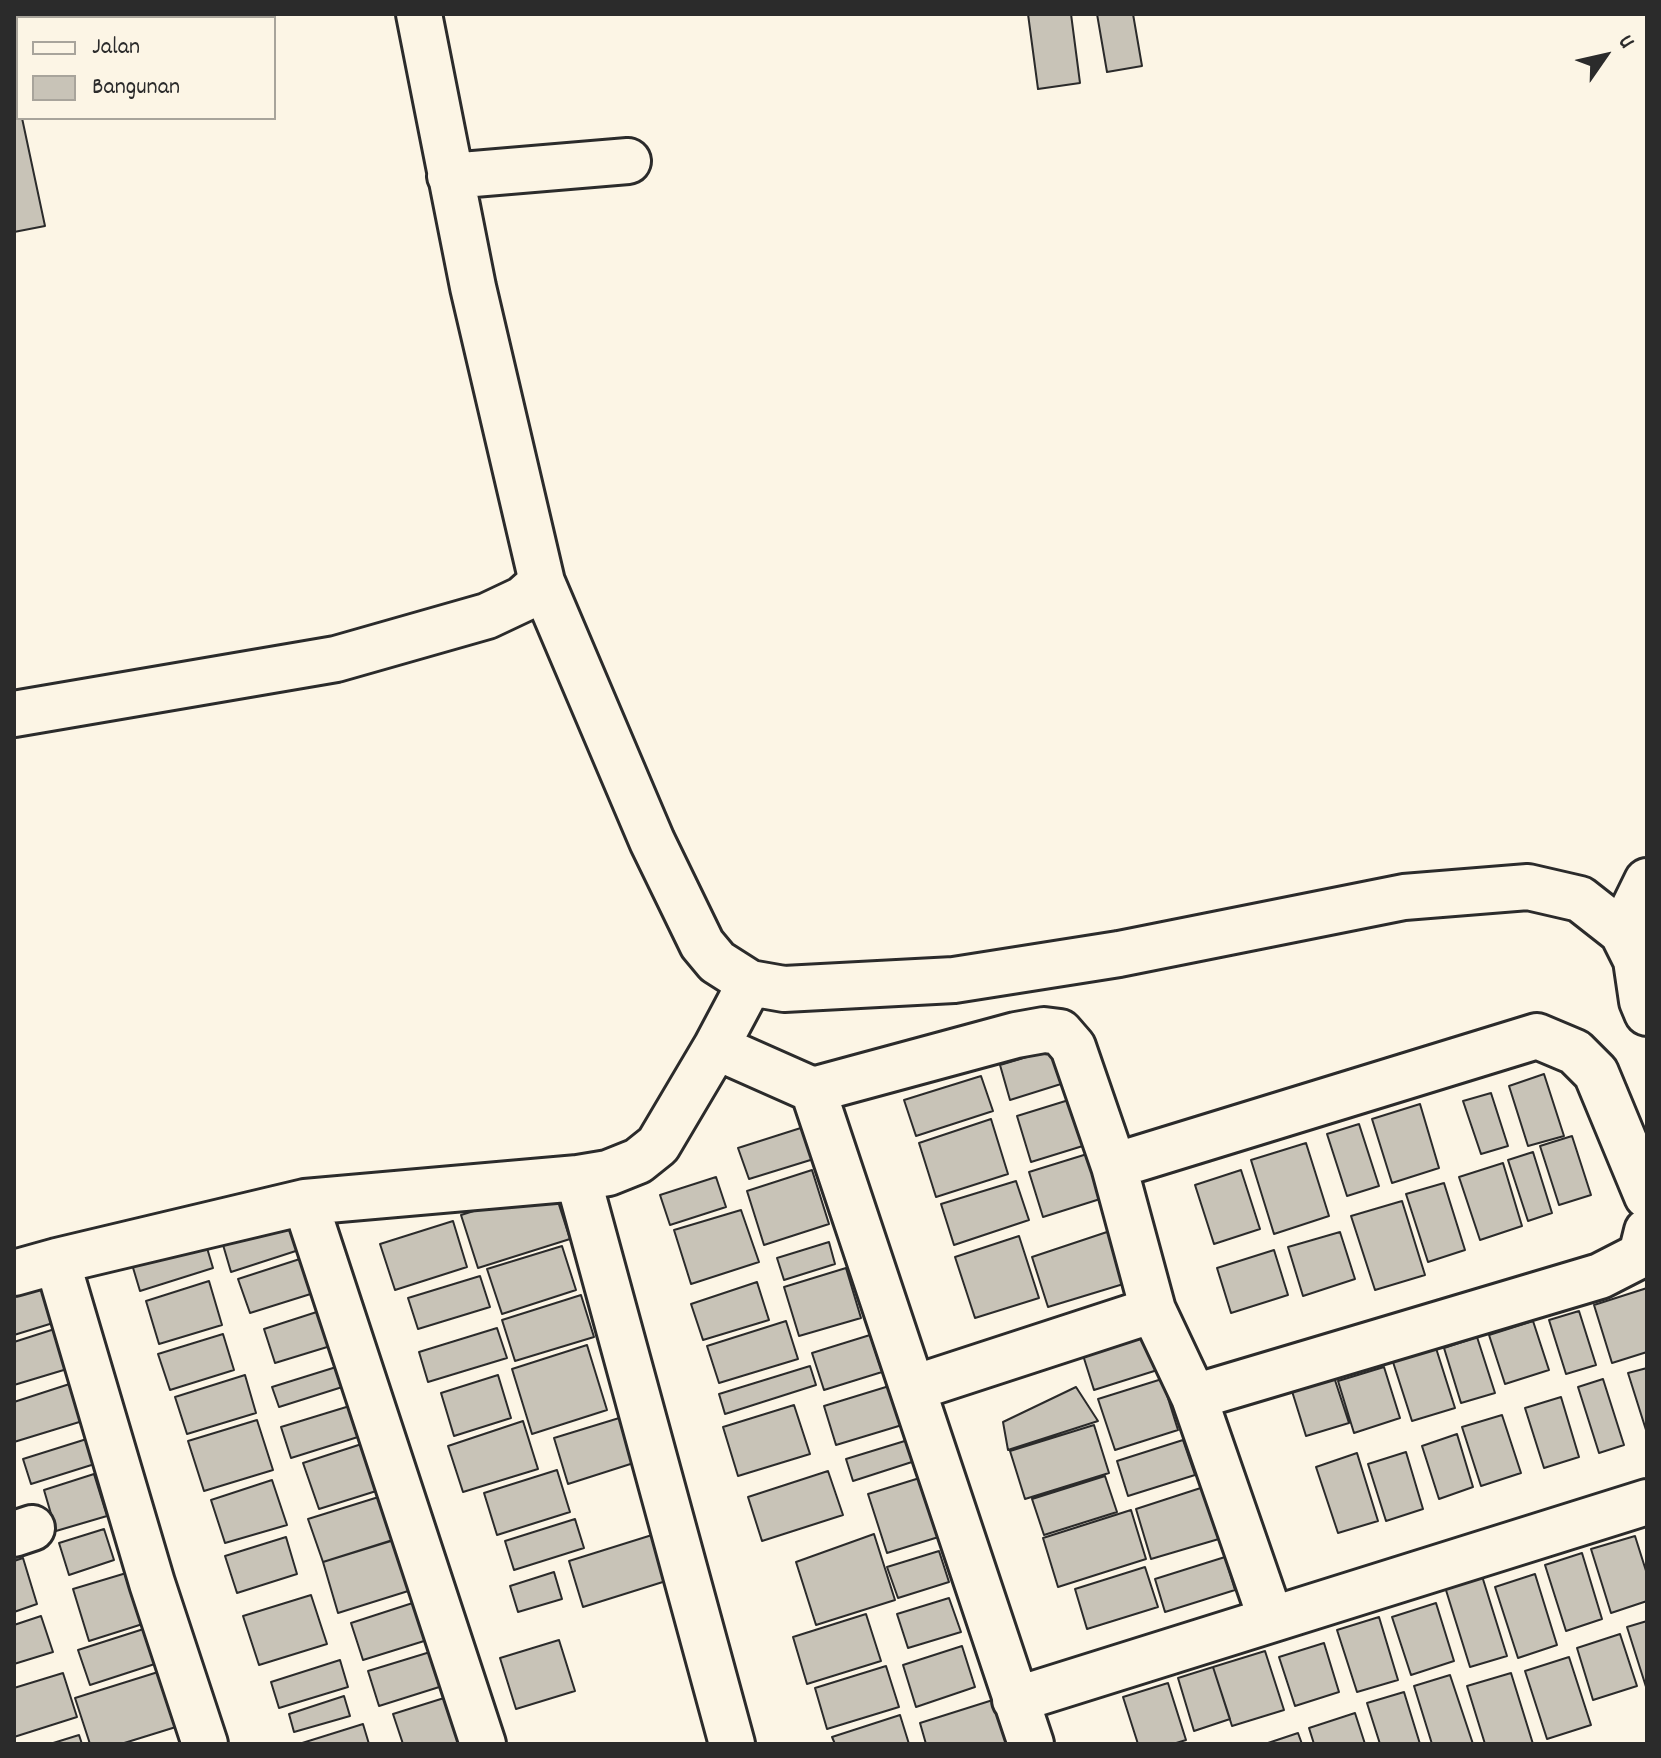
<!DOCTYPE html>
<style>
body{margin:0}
#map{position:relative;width:1661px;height:1758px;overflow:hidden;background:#fcf5e5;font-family:Dekko,sans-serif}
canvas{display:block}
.frame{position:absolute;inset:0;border:16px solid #2b2b2b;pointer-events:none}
.legend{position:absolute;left:16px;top:16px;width:260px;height:104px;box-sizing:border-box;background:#fcf5e5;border:2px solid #a8a49b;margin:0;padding:10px 14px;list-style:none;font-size:24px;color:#2b2b2b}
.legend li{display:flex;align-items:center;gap:16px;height:40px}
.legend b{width:40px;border:2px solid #a8a49b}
.north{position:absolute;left:1565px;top:16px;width:80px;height:80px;-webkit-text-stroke:6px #fcf5e5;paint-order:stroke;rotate:56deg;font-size:22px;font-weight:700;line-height:32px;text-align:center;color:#2b2b2b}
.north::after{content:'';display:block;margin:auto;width:28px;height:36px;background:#2b2b2b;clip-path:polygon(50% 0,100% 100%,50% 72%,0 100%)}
</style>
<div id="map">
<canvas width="1661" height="1758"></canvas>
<div class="frame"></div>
<ul class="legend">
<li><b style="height:10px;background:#fcf5e5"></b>Jalan</li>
<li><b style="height:22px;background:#c8c3b7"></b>Bangunan</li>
</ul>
<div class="north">U</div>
</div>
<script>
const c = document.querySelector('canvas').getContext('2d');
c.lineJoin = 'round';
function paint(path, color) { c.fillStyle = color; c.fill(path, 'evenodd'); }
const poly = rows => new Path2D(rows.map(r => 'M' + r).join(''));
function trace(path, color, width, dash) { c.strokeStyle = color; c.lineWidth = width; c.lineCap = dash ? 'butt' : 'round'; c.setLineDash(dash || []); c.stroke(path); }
const building = poly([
 [1028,14,1071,14,1080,83,1038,89,1028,14],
 [1097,14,1133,14,1142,66,1107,72,1097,14],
 [18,112,18,118,22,118,45,226,14,232,14,113,18,112],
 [1050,1050,1061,1084,1010,1100,1000,1065,1050,1050],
 [1544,1074,1564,1136,1528,1146,1509,1086,1544,1074],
 [981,1076,993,1111,916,1136,904,1100,981,1076],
 [1491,1093,1508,1146,1481,1154,1463,1101,1491,1093],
 [1072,1099,1086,1145,1031,1162,1017,1116,1072,1099],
 [1420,1104,1439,1168,1392,1183,1372,1119,1420,1104],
 [991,1119,1008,1174,936,1197,919,1143,991,1119],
 [1359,1124,1379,1186,1347,1196,1327,1134,1359,1124],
 [807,1126,817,1158,749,1179,738,1148,807,1126],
 [1572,1136,1591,1195,1559,1205,1540,1146,1572,1136],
 [1306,1143,1329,1216,1274,1234,1251,1160,1306,1143],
 [1100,1150,1116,1194,1043,1217,1029,1172,1100,1150],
 [1533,1152,1552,1213,1528,1221,1508,1160,1533,1152],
 [1503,1163,1522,1226,1480,1240,1459,1177,1503,1163],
 [812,1170,829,1224,764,1245,747,1191,812,1170],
 [1241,1170,1260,1229,1214,1244,1195,1185,1241,1170],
 [716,1177,726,1207,670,1225,660,1195,716,1177],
 [1016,1181,1029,1220,954,1245,941,1204,1016,1181],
 [1444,1183,1465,1250,1428,1262,1406,1194,1444,1183],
 [553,1186,570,1239,478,1268,461,1215,553,1186],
 [1402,1201,1425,1275,1375,1290,1351,1216,1402,1201],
 [741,1210,759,1262,691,1284,674,1230,741,1210],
 [291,1216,302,1249,231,1272,221,1238,291,1216],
 [453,1221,467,1267,395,1290,380,1244,453,1221],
 [1113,1230,1130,1282,1048,1307,1032,1257,1113,1230],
 [1340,1232,1355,1279,1303,1296,1288,1247,1340,1232],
 [1019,1236,1039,1298,975,1318,955,1257,1019,1236],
 [204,1238,213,1268,140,1291,131,1261,204,1238],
 [829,1242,835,1264,784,1280,777,1258,829,1242],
 [562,1246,576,1290,502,1314,487,1269,562,1246],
 [1274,1250,1288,1295,1231,1313,1217,1268,1274,1250],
 [306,1257,317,1292,250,1313,238,1279,306,1257],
 [846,1268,861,1318,799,1336,784,1287,846,1268],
 [480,1276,490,1307,418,1329,408,1298,480,1276],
 [54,1280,66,1319,14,1335,14,1292,54,1280],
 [209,1281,222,1325,159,1344,146,1301,209,1281],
 [757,1282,769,1320,703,1340,691,1304,757,1282],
 [1647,1288,1647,1352,1612,1363,1594,1305,1647,1288],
 [581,1295,594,1337,515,1361,502,1320,581,1295],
 [326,1309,337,1344,275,1363,264,1329,326,1309],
 [1579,1311,1596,1365,1566,1374,1549,1320,1579,1311],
 [786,1321,798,1359,719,1383,707,1346,786,1321],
 [1533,1321,1549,1370,1505,1384,1489,1335,1533,1321],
 [64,1326,77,1366,14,1385,14,1342,64,1326],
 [497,1328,507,1358,428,1382,419,1352,497,1328],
 [1155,1329,1167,1367,1094,1390,1082,1352,1155,1329],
 [223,1334,234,1370,170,1390,158,1354,223,1334],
 [870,1335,882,1372,824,1390,812,1353,870,1335],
 [1477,1337,1495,1393,1461,1403,1444,1348,1477,1337],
 [587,1345,607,1410,532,1434,512,1369,587,1345],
 [1435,1345,1455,1408,1412,1421,1392,1359,1435,1345],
 [349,1363,355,1383,279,1407,272,1387,349,1363],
 [810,1366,816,1385,725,1414,719,1394,810,1366],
 [1384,1367,1400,1418,1354,1433,1338,1381,1384,1367],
 [1647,1368,1647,1430,1646,1430,1628,1373,1647,1368],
 [1333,1374,1349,1423,1306,1436,1291,1388,1333,1374],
 [245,1375,256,1413,187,1434,175,1397,245,1375],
 [498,1375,511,1418,454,1436,441,1393,498,1375],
 [88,1378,99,1416,14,1442,14,1402,88,1378],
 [1162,1379,1178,1430,1115,1450,1098,1399,1162,1379],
 [1603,1379,1624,1445,1599,1453,1578,1387,1603,1379],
 [899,1383,912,1422,836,1445,824,1406,899,1383],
 [1076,1387,1098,1421,1008,1450,1003,1422,1076,1387],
 [1561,1397,1579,1457,1544,1468,1525,1408,1561,1397],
 [366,1401,377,1431,291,1458,281,1427,366,1401],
 [794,1405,810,1454,738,1476,723,1427,794,1405],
 [629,1415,643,1460,568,1484,554,1438,629,1415],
 [1502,1415,1521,1473,1481,1486,1462,1427,1502,1415],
 [257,1420,273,1470,204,1491,188,1441,257,1420],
 [523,1421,538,1469,463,1492,448,1446,523,1421],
 [1094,1425,1109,1473,1025,1499,1010,1451,1094,1425],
 [1457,1434,1473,1487,1439,1499,1422,1446,1457,1434],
 [93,1437,101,1462,31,1484,23,1459,93,1437],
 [374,1440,389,1487,319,1509,303,1463,374,1440],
 [908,1440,915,1461,853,1481,846,1459,908,1440],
 [1183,1440,1195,1475,1128,1496,1117,1461,1183,1440],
 [1406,1452,1423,1509,1386,1521,1368,1464,1406,1452],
 [1357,1453,1378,1521,1338,1533,1316,1467,1357,1453],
 [557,1470,570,1512,497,1535,484,1493,557,1470],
 [828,1471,843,1515,762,1541,748,1497,828,1471],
 [94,1474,107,1516,56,1531,44,1490,94,1474],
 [926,1476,945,1535,887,1553,868,1494,926,1476],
 [1105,1476,1117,1512,1044,1535,1032,1499,1105,1476],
 [272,1480,287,1525,225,1543,211,1500,272,1480],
 [1213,1484,1229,1536,1151,1559,1136,1509,1213,1484],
 [385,1495,399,1538,323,1562,308,1519,385,1495],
 [1131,1510,1146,1559,1058,1587,1043,1538,1131,1510],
 [575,1519,584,1548,514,1570,505,1541,575,1519],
 [104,1529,114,1560,69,1575,59,1543,104,1529],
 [874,1534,895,1600,816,1625,796,1562,874,1534],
 [652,1535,666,1581,583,1607,569,1561,652,1535],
 [1635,1536,1647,1574,1647,1601,1611,1613,1591,1549,1635,1536],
 [286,1537,297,1574,237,1593,225,1556,286,1537],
 [404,1537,421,1587,338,1613,323,1562,404,1537],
 [939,1551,949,1582,898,1598,887,1567,939,1551],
 [1582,1553,1602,1619,1566,1631,1545,1565,1582,1553],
 [1225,1557,1235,1590,1165,1612,1155,1579,1225,1557],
 [23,1558,37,1604,14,1612,14,1561,23,1558],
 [1145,1567,1158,1607,1087,1629,1075,1589,1145,1567],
 [133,1571,149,1622,89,1641,73,1589,133,1571],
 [554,1572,562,1599,518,1612,510,1586,554,1572],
 [1535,1574,1557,1645,1518,1658,1495,1587,1535,1574],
 [1482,1576,1507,1656,1470,1667,1445,1587,1482,1576],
 [311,1595,327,1644,259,1665,243,1616,311,1595],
 [949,1598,961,1632,908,1648,897,1614,949,1598],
 [425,1599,437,1637,363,1660,351,1623,425,1599],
 [1436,1603,1454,1661,1411,1675,1392,1617,1436,1603],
 [866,1614,881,1661,807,1684,793,1637,866,1614],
 [41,1616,53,1652,14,1664,14,1625,41,1616],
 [1379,1617,1398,1680,1357,1692,1337,1630,1379,1617],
 [1647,1621,1647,1690,1627,1627,1647,1621],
 [153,1626,164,1661,90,1685,78,1650,153,1626],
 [1620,1634,1637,1686,1593,1700,1577,1648,1620,1634],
 [559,1640,575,1691,516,1709,500,1658,559,1640],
 [1324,1643,1339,1692,1295,1706,1279,1657,1324,1643],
 [962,1646,975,1687,916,1707,903,1665,962,1646],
 [440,1649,452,1683,379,1706,368,1671,440,1649],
 [1265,1651,1284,1710,1232,1726,1213,1667,1265,1651],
 [1569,1657,1591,1725,1547,1739,1525,1671,1569,1657],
 [340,1660,348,1687,279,1708,271,1682,340,1660],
 [886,1666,899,1707,827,1729,815,1688,886,1666],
 [174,1667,192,1722,121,1744,90,1744,75,1698,174,1667],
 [1213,1667,1230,1719,1194,1731,1178,1678,1213,1667],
 [63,1673,77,1717,14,1737,14,1688,63,1673],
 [1511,1673,1533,1744,1485,1744,1467,1686,1511,1673],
 [1450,1675,1473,1744,1432,1744,1414,1686,1450,1675],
 [1168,1683,1186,1740,1173,1744,1138,1744,1123,1697,1168,1683],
 [1404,1692,1420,1744,1380,1744,1367,1703,1404,1692],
 [460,1693,464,1744,403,1744,393,1714,460,1693],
 [344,1696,350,1716,294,1732,289,1714,344,1696],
 [996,1699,1010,1744,926,1744,920,1723,996,1699],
 [1355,1713,1365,1744,1314,1744,1309,1728,1355,1713],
 [900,1715,909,1744,835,1744,832,1737,900,1715],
 [363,1724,369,1744,299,1744,363,1724],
 [1298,1733,1302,1744,1265,1744,1298,1733],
 [79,1735,82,1744,50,1744,79,1735]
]);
paint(building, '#c8c3b7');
trace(building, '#2b2b2b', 2);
const minor = poly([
 [419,14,473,287,542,582,652,841,702,944,717,962,750,983,784,989,954,980,1119,954,1404,897,1528,887,1580,899,1622,932,1636,960,1642,1001,1647,1013],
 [450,176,628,161],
 [14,714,336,659,487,616,523,599,542,582],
 [1622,932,1647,881],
 [716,1047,750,983],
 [813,1090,1031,1744],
 [1114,1166,1537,1036,1575,1052,1596,1073,1647,1196],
 [578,1178,732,1744],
 [305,1202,483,1744],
 [57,1261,152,1583,205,1744],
 [14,1273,57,1261,305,1202,578,1178,608,1173,638,1161,658,1145,716,1047,813,1090,1016,1035,1044,1030,1060,1032,1073,1047,1114,1166,1153,1310,1194,1397,1271,1619],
 [914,1388,1153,1310],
 [1194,1397,1600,1276,1641,1255,1647,1231],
 [14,1534,32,1528],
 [1015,1700,1647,1502]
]);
trace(minor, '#2b2b2b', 50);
trace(minor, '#fcf5e5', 44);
</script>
